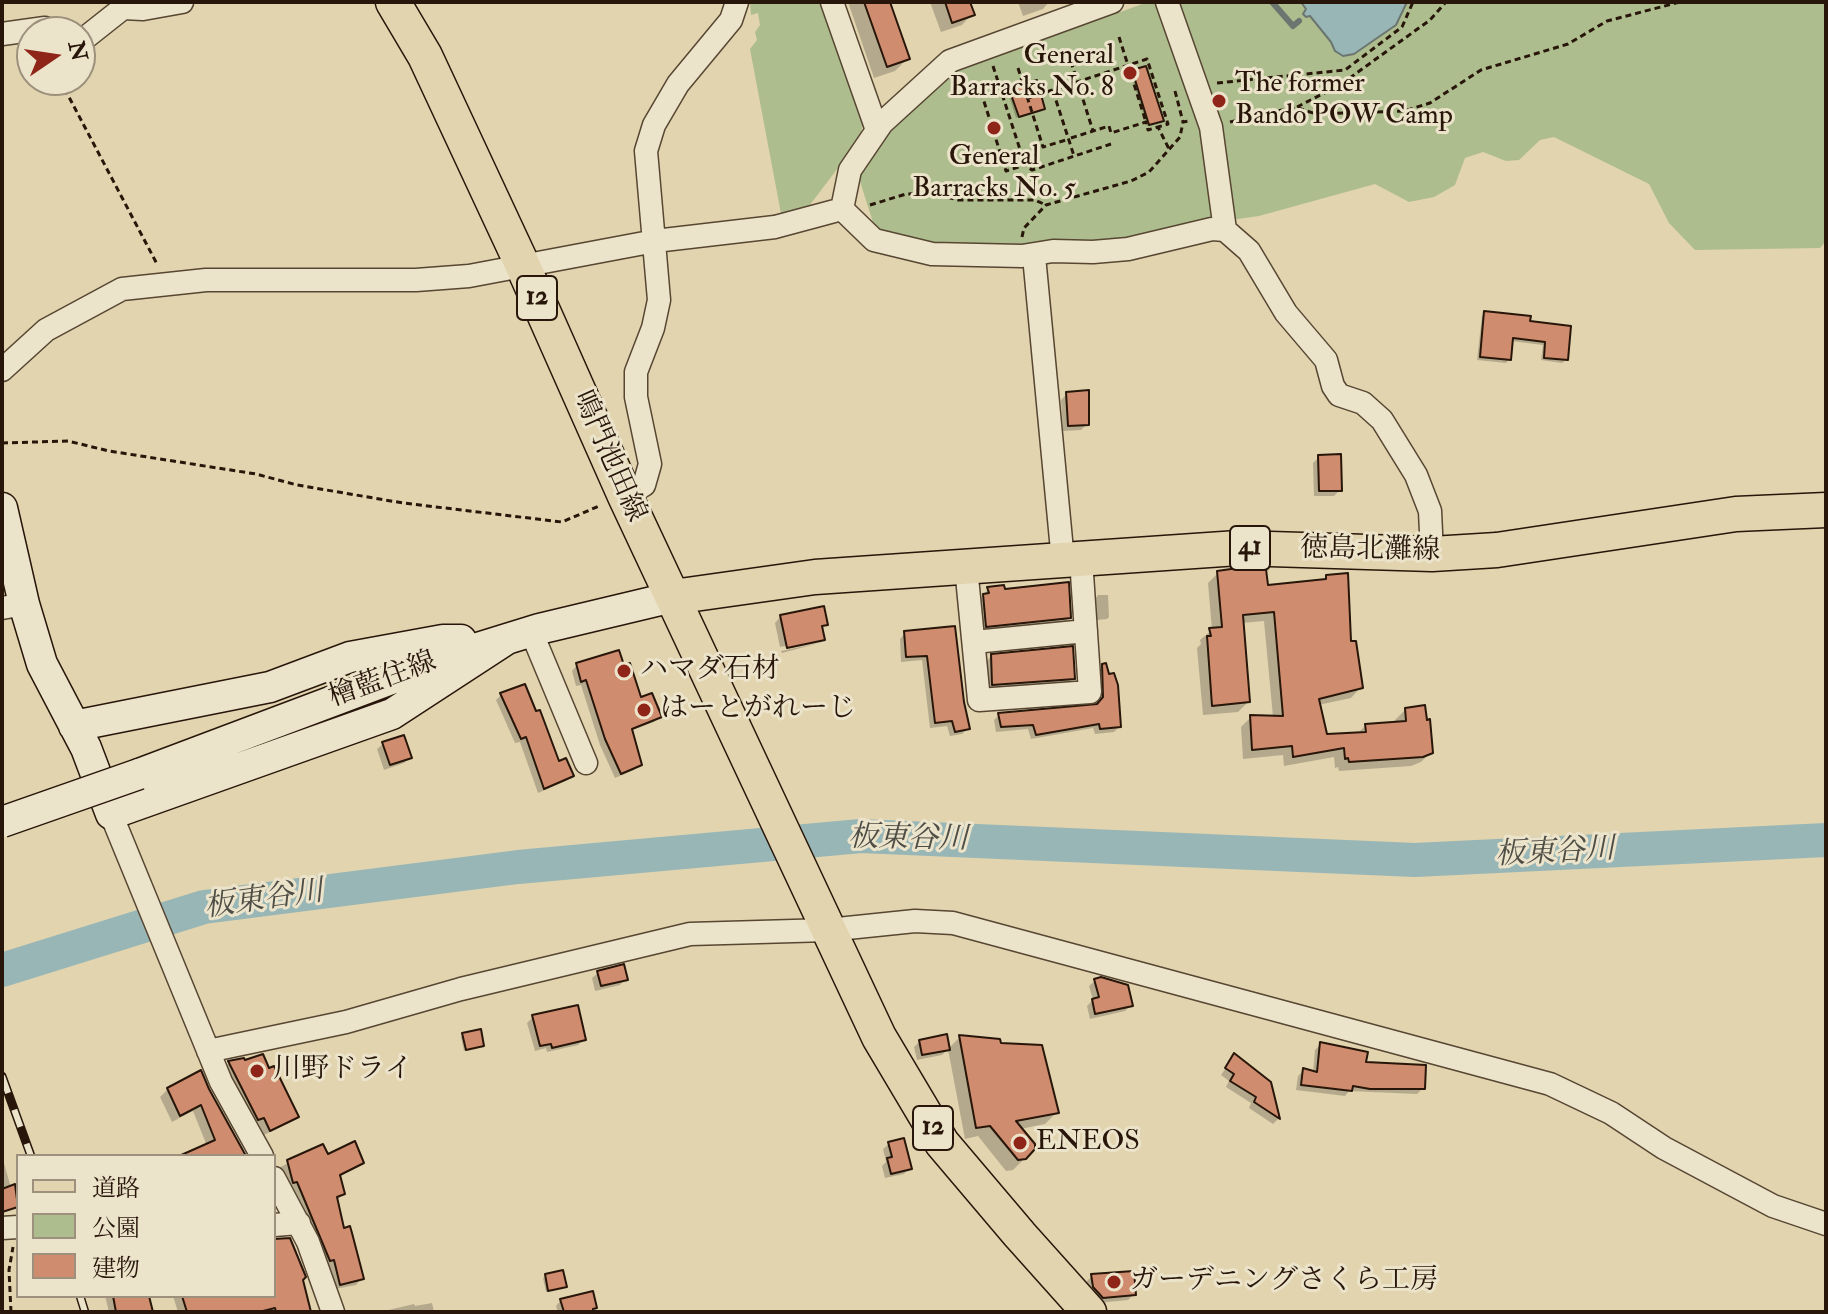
<!DOCTYPE html>
<meta charset="utf-8">
<style>
body{margin:0}
#map{position:relative;width:1828px;height:1314px;overflow:hidden;background:#e1d4af;font-family:"IM FELL Double Pica","Noto Serif JP",serif}
canvas{display:block}
.frame{position:absolute;inset:0;border:4px solid #271609;pointer-events:none}
.legend{position:absolute;left:16px;top:1154px;width:260px;height:144px;box-sizing:border-box;background:#ece3cb;border:2px solid #9d917d;margin:0;padding:10px 14px;list-style:none;font-size:24px;color:#271609}
.legend li{display:flex;align-items:center;gap:16px;height:40px}
.legend b{width:40px;border:2px solid #9d917d}
.north{position:absolute;left:16px;top:16px;width:80px;height:80px;box-sizing:border-box;background:#ece3cb;border:2px solid #9d917d;border-radius:50%;rotate:77deg;font-size:22px;font-weight:700;line-height:32px;text-align:center;color:#271609}
.north::after{content:'';display:block;margin:auto;width:28px;height:36px;background:#8f2418;clip-path:polygon(50% 0,100% 100%,50% 72%,0 100%)}
</style>
<div id="map">
<canvas width="1828" height="1314"></canvas>
<div class="frame"></div>
<ul class="legend">
<li><b style="height:10px;background:#e1d4af"></b>道路</li>
<li><b style="height:22px;background:#aebd8e"></b>公園</li>
<li><b style="height:22px;background:#d08c6e"></b>建物</li>
</ul>
<div class="north">N</div>
</div>
<script>
const c = document.querySelector('canvas').getContext('2d');
c.lineJoin = 'round';
function paint(path, color) { c.fillStyle = color; c.fill(path, 'evenodd'); }
const poly = rows => new Path2D(rows.map(r => 'M' + r).join(''));
function trace(path, color, width, dash) { c.strokeStyle = color; c.lineWidth = width; c.lineCap = dash ? 'butt' : 'round'; c.setLineDash(dash || []); c.stroke(path); }
function write(font, color, halo, rows, align = 'center') {
  c.font = font + ' "IM FELL Double Pica","Noto Serif JP",serif'; c.lineWidth = 6; c.setLineDash([]); c.textBaseline = 'middle'; c.strokeStyle = halo; c.fillStyle = color; for (const [text, x, y, turn = 0] of rows) {
    c.save(); c.translate(x, y); c.rotate((+turn || 0) * Math.PI / 180); c.textAlign = isNaN(turn) ? turn : align; if (halo) c.strokeText(text, 0, 0); c.fillText(text, 0, 0); c.restore();
  }
}
paint(poly([
 [750,2,827,2,866,117,857,143,806,210,782,219,750,49,757,40,755,32,760,25,758,13,751,15],
 [1148,2,1826,2,1826,241,1820,248,1695,250,1669,223,1649,184,1554,137,1540,140,1519,160,1506,161,1483,152,1465,158,1455,185,1434,197,1409,202,1375,184,1259,216,1209,223,1127,242,952,251,877,235,858,175,895,124,953,72]
]), '#aebd8e');
const water = poly([
 [1301,2,1407,2,1396,25,1354,54,1343,56,1335,51,1331,42,1310,16,1306,17,1303,14,1306,9,1301,2]
]);
paint(water, '#98b6b6');
trace(water, '#6b7671', 2);
paint(poly([
 [848,2,888,2,907,59,895,71,874,78],
 [930,2,968,2,972,14,962,25,941,32],
 [1018,2,1049,2,1043,9,1023,16],
 [1133,72,1161,120,1159,122,1147,126,1131,75],
 [1010,91,1043,108,1016,118,1008,93],
 [1485,313,1528,323,1566,360,1562,363,1541,360,1543,345,1511,341,1509,359,1506,363,1477,360,1482,316],
 [1067,394,1087,424,1081,430,1063,431,1061,400],
 [1319,457,1340,490,1334,496,1314,496,1313,463],
 [1218,573,1266,587,1322,581,1327,577,1350,644,1361,687,1351,698,1318,705,1326,736,1357,734,1365,726,1396,724,1395,720,1405,710,1431,752,1421,762,1411,766,1339,771,1338,767,1335,768,1334,757,1284,766,1283,755,1243,759,1241,727,1251,717,1273,717,1264,621,1242,623,1248,702,1238,712,1203,715,1197,648,1201,644,1200,640,1212,630,1208,583],
 [988,589,1003,591,1069,618,1064,623,982,631,979,601],
 [1098,595,1108,595,1109,617,1107,619,1097,620,1096,598],
 [780,617,826,624,821,630,823,640,819,643,819,639,780,647,775,623],
 [953,628,968,728,962,734,950,736,947,726,930,728,922,660,901,662,900,639,905,633],
 [819,643,782,653,781,651],
 [991,656,1073,678,1069,683,988,688,987,661],
 [577,665,640,700,659,717,654,722,630,731,640,764,634,770,615,778,600,745,581,685,576,686,572,671],
 [1103,665,1119,727,1114,732,1095,734,1093,728,1031,739,1028,729,996,732,994,720,999,715,1095,706,1099,699,1098,671],
 [501,695,558,763,571,776,566,781,538,793,520,742,515,743,496,700],
 [383,744,410,757,404,763,384,770,377,749],
 [598,973,625,979,620,985,595,991,592,978],
 [1095,981,1131,1005,1125,1011,1090,1019,1087,1006,1093,1000,1089,986],
 [533,1017,584,1039,578,1045,547,1052,546,1048,535,1051,527,1023],
 [463,1035,482,1045,464,1051,461,1037],
 [960,1037,1057,1112,1045,1124,1020,1129,1025,1158,1013,1170,1006,1171,978,1136,965,1139,948,1049,942,1055,917,1060,914,1047,920,1041,948,1049],
 [1321,1044,1364,1064,1423,1088,1417,1094,1349,1091,1345,1096,1296,1090,1298,1076,1304,1070,1313,1073,1315,1050],
 [1234,1056,1270,1083,1278,1119,1273,1124,1249,1108,1251,1103,1226,1087,1229,1081,1221,1075],
 [243,1060,296,1117,290,1122,264,1135,258,1122,252,1125,223,1068,229,1063],
 [200,1073,244,1156,184,1156,207,1146,193,1111,172,1122,160,1097,168,1089],
 [889,1144,909,1168,904,1174,885,1178,882,1166,886,1162,883,1149],
 [322,1147,327,1157,362,1162,339,1177,343,1194,337,1200,342,1230,361,1279,356,1285,335,1289,326,1258,322,1260,274,1170],
 [2,1156,11,1188,13,1187,18,1199,18,1206,2,1213],
 [274,1239,301,1279,309,1312,178,1312,173,1296,274,1296],
 [546,1276,564,1287,546,1292,543,1278],
 [1092,1276,1134,1294,1128,1300,1097,1303,1088,1293,1086,1282],
 [105,1296,147,1296,151,1312,109,1312],
 [561,1300,595,1307,591,1312,558,1312,556,1306],
 [432,1303,434,1312,380,1312,414,1304,415,1306]
]), '#0003');
trace(poly([
 [1272,2,1293,26,1299,21]
]), '#6b7671', 6);
trace(poly([
 [2,970,204,907,518,867,861,836,1415,860,1826,840]
]), '#98b6b6', 34);
const building = poly([
 [864,2,890,2,910,59,887,67,864,2],
 [945,2,970,2,975,15,952,23,945,2],
 [1146,66,1164,121,1149,125,1132,70,1146,66],
 [1037,80,1045,109,1019,117,1009,89,1037,80],
 [1484,311,1531,316,1530,321,1571,326,1568,360,1544,358,1545,342,1513,338,1511,360,1480,357,1484,311],
 [1089,390,1089,425,1068,426,1066,392,1089,390],
 [1341,454,1342,491,1319,491,1318,455,1341,454],
 [1238,568,1266,569,1268,585,1326,579,1326,575,1348,573,1351,641,1356,641,1363,688,1319,699,1327,734,1366,732,1365,724,1406,721,1405,708,1425,705,1427,720,1430,719,1433,753,1423,757,1349,762,1348,758,1345,759,1344,748,1293,757,1292,746,1252,750,1250,715,1283,716,1274,612,1243,615,1250,702,1212,706,1207,636,1211,636,1209,628,1222,627,1217,571,1238,568],
 [1069,582,1071,618,986,627,983,594,989,593,987,587,1004,585,1005,589,1069,582],
 [824,606,828,625,822,626,825,640,787,648,780,615,824,606],
 [955,626,964,702,970,729,955,732,952,721,935,723,927,656,906,657,904,631,955,626],
 [1073,646,1075,679,992,685,991,654,1073,646],
 [619,650,624,665,630,663,641,697,652,693,662,717,632,729,642,765,621,774,605,739,586,680,581,682,576,663,619,650],
 [1106,663,1109,674,1114,673,1118,685,1121,727,1100,729,1099,724,1036,735,1033,725,1001,727,998,713,1097,704,1103,697,1102,664,1106,663],
 [525,684,536,711,540,710,559,761,566,758,574,776,544,789,526,737,521,739,500,693,525,684],
 [404,735,412,758,390,765,382,742,404,735],
 [624,964,628,980,601,986,597,971,624,964],
 [1101,977,1128,985,1133,1006,1095,1014,1092,999,1099,997,1094,979,1101,977],
 [578,1005,586,1040,552,1048,551,1044,540,1046,532,1015,578,1005],
 [481,1029,484,1046,466,1050,462,1033,481,1029],
 [947,1034,950,1050,922,1055,919,1040,947,1034],
 [959,1035,1000,1039,1001,1043,1042,1045,1059,1113,1016,1121,1035,1144,1035,1149,1026,1159,1018,1160,990,1126,976,1128,959,1035],
 [1320,1042,1368,1052,1366,1062,1426,1065,1425,1089,1370,1089,1353,1086,1352,1091,1301,1085,1303,1068,1317,1072,1320,1042],
 [1234,1053,1271,1082,1280,1119,1254,1102,1256,1097,1230,1081,1234,1074,1225,1068,1234,1053],
 [263,1054,269,1068,274,1066,299,1117,270,1131,264,1118,258,1120,228,1061,244,1058,245,1060,263,1054],
 [201,1070,209,1089,246,1156,179,1156,215,1140,201,1105,180,1116,167,1088,201,1070],
 [904,1138,912,1169,891,1174,887,1158,892,1157,888,1142,904,1138],
 [355,1141,364,1163,340,1175,345,1194,337,1197,344,1228,350,1226,352,1233,364,1279,340,1285,334,1260,330,1261,297,1182,293,1183,287,1160,323,1144,328,1154,355,1141],
 [15,1184,18,1207,2,1212,2,1189,15,1184],
 [290,1238,306,1277,303,1280,311,1312,276,1312,275,1308,259,1312,187,1312,182,1296,274,1296,274,1239,290,1238],
 [563,1270,567,1287,548,1291,545,1274,563,1270],
 [1134,1271,1136,1295,1103,1298,1093,1287,1091,1274,1134,1271],
 [593,1291,597,1308,593,1309,593,1312,564,1312,560,1299,593,1291],
 [113,1296,149,1296,153,1312,116,1312,113,1296]
]);
paint(building, '#d08c6e');
trace(building, '#271609', 2);
const minor = poly([
 [832,2,877,130],
 [1112,2,950,61,882,123,850,170,842,209,874,240,932,254,1022,256,1053,251,1093,252,1128,249,1212,229,1225,230,1249,251,1286,313,1326,360,1333,386,1339,395,1363,403,1382,420,1416,475,1430,511,1432,554],
 [1167,2,1211,127,1225,230],
 [2,34,45,28,53,32],
 [80,42,123,8,143,9,182,2],
 [1034,256,1063,561],
 [2,370,46,330,122,289,206,280,416,280,469,276,655,241,775,227,842,209],
 [625,496,644,485,650,464,636,397,636,372,653,328,659,300,646,151,654,125,678,84,731,20,737,2],
 [966,567,979,700,1090,692,1081,559],
 [2,608,24,604],
 [531,631,586,763],
 [974,642,1086,631],
 [111,814,221,1082,262,1156],
 [208,1051,346,1022,461,989,690,934,828,930,915,921,953,923,1550,1084,1611,1113,1664,1148,1773,1206,1826,1224],
 [274,1178,308,1242,333,1312],
 [274,1225,299,1223],
 [2,1228,18,1227]
]);
const secondary = poly([
 [2,508,24,604,42,664,86,748,111,814,392,714,507,639],
 [74,726,270,687,350,657,443,640,461,640],
 [139,774,455,655,539,629,673,597]
]);
const primary = poly([
 [393,2,425,56,522,264,625,496,879,1037,942,1143,1020,1235,1089,1312],
 [673,597,815,577,1238,548,1432,554,1497,550,1736,514,1826,510]
]);
trace(minor, '#564632', 25);
trace(secondary, '#271609', 33);
trace(primary, '#271609', 37);
trace(poly([
 [1119,37,1146,122],
 [1068,52,1093,131],
 [993,66,1025,165,1032,170,1111,144],
 [1018,68,1043,147,1066,140],
 [60,80,157,264],
 [1217,83,1345,70,1402,27,1413,2],
 [1053,91,1074,156],
 [1175,91,1183,122],
 [981,92,1006,171,1025,165],
 [1028,98,1147,59,1168,124,1158,127],
 [1297,107,1340,85,1430,20,1446,2],
 [1230,122,1295,107,1316,114,1404,111,1430,103,1481,70,1568,44,1607,21,1680,2],
 [1071,138,1109,126,1111,133,1146,122,1148,130,1158,127,1169,149],
 [870,205,906,194,931,193,958,200,1035,200,1046,205],
 [1022,237,1024,228,1046,205,1131,181,1149,172,1180,137,1183,122,1189,121],
 [2,443,68,441,109,451,256,474,297,485,403,503,562,522,599,506],
 [11,1312,9,1270,13,1247]
]), '#271609', 3, [6, 4]);
trace(minor, '#ece3cb', 22);
trace(secondary, '#ece3cb', 30);
trace(primary, '#e1d4af', 34);
const rail = poly([
 [2,1076,31,1156],
 [80,1296,85,1312]
]);
trace(rail, '#271609', 9);
trace(rail, '#ece3cb', 6, [18]);
const secondaryBridge = poly([
 [2,822,139,774]
]);
trace(secondaryBridge, '#271609', 33, []);
trace(secondaryBridge, '#ece3cb', 30);
for (const [x, y, r, color] of [
 [1130,73,8,"#8f2418"],
 [1219,101,8,"#8f2418"],
 [994,128,8,"#8f2418"],
 [624,671,8,"#8f2418"],
 [644,710,8,"#8f2418"],
 [257,1071,8,"#8f2418"],
 [1020,1143,8,"#8f2418"],
 [1114,1282,8,"#8f2418"]
]) { const dot = new Path2D(); dot.arc(x, y, r, 0, 2 * Math.PI); c.fillStyle = color; c.fill(dot); trace(dot, '#ece3cb', 3); }
for (const [x, y, w] of [
 [537,298,40],
 [1250,548,40],
 [933,1128,40]
]) { const box = new Path2D(); box.roundRect(x - w / 2, y - 22, w, 44, 6); c.fillStyle = '#ece3cb'; c.fill(box); trace(box, '#271609', 2); }
write('bold 26px', '#271609', null, [
 ["12",537,298],
 ["41",1250,548],
 ["12",933,1128]
]);
write('28px', '#271609', '#ece3cb', [
 ["General",1114,57,"right"],
 ["Barracks No. 8",1114,89,"right"],
 ["The former",1235,85],
 ["Bando POW Camp",1235,117],
 ["General",994,158,"center"],
 ["Barracks No. 5",994,190,"center"],
 ["ハマダ石材",640,671],
 ["はーとがれーじ",660,710],
 ["川野ドライ",273,1071],
 ["ENEOS",1036,1143],
 ["ガーデニングさくら工房",1130,1282]
], 'left');
write('28px', '#271609', '#ece3cb', [
 ["鳴門池田線",608,457,66],
 ["徳島北灘線",1370,551,1],
 ["檜藍住線",383,681,-20]
]);
write('italic 30px', '#4f4e46', '#ece3cb', [
 ["板東谷川",908,840,1],
 ["板東谷川",1555,854,-3],
 ["板東谷川",264,901,-8]
]);
</script>
